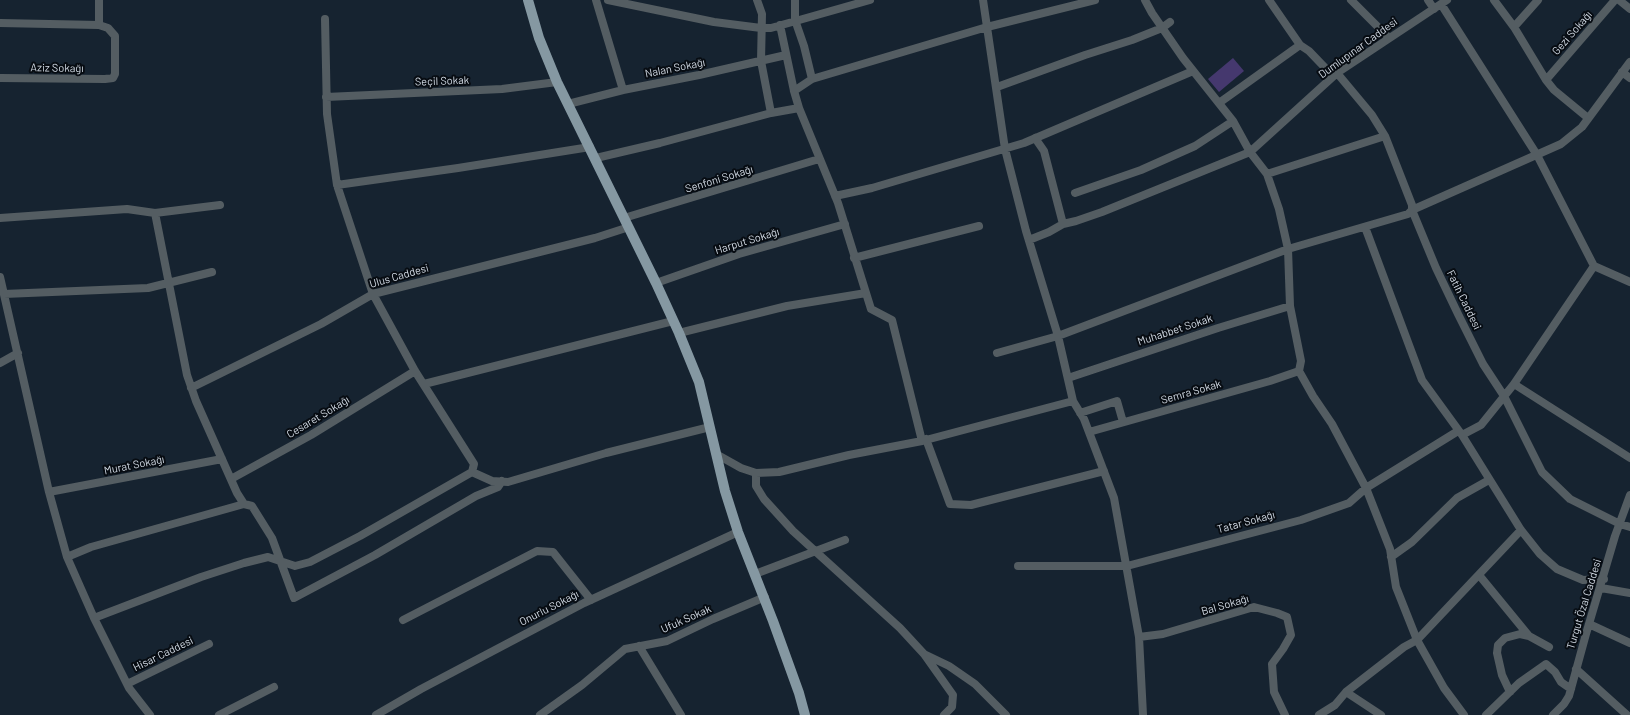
<!DOCTYPE html>
<meta charset="utf-8">
<style>
body{margin:0}
canvas{display:block;background:#162330}
</style>
<canvas width="1630" height="715"></canvas>
<script>
const c = document.querySelector('canvas').getContext('2d');
c.lineJoin = 'round';
function paint(path, color) { c.fillStyle = color; c.fill(path, 'evenodd'); }
const poly = rows => new Path2D(rows.map(r => 'M' + r).join(''));
function trace(path, color, width, dash) { c.strokeStyle = color; c.lineWidth = width; c.lineCap = dash ? 'butt' : 'round'; c.setLineDash(dash || []); c.stroke(path); }
function write(font, color, halo, rows, align = 'center') {
  c.font = font + ' Barlow,sans-serif'; c.lineWidth = 4; c.setLineDash([]); c.textBaseline = 'middle'; c.strokeStyle = halo; c.fillStyle = color; for (const [text, x, y, turn = 0] of rows) {
    c.save(); c.translate(x, y); c.rotate((+turn || 0) * Math.PI / 180); c.textAlign = isNaN(turn) ? turn : align; if (halo) c.strokeText(text, 0, 0); c.fillText(text, 0, 0); c.restore();
  }
}
paint(poly([
 [1233,58,1244,71,1219,92,1208,79]
]), '#45386e');
trace(poly([
 [596,0,623,90],
 [608,0,714,22,761,28,771,28,870,0],
 [757,0,762,14,761,61,771,113],
 [795,0,795,20,804,46,812,79],
 [1145,0,1152,13,1183,58,1233,121,1250,152,1267,174,1279,209,1288,249,1290,306,1301,361,1299,371],
 [1269,0,1300,45,1309,51,1333,76],
 [1351,0,1389,38],
 [1428,0,1434,9],
 [1494,0,1514,27,1546,80,1554,90,1588,118],
 [1619,0,1630,9],
 [1441,4,1537,155,1594,266],
 [325,19,327,114,337,185,373,294,415,371,474,464,472,472],
 [0,23,99,25,99,0],
 [1514,27,1538,0],
 [1630,62,1582,127,1561,144,1412,210,1436,268,1458,314,1483,364,1504,396,1542,472,1570,499,1620,524,1630,527],
 [1622,72,1630,78],
 [0,78,105,79,113,78,115,74,115,36,108,28,99,25],
 [1546,80,1615,0],
 [997,87,1085,55,1132,40,1162,28,1170,22],
 [794,91,812,79,987,27,983,0],
 [326,97,502,89,557,82],
 [1219,103,1300,45],
 [568,104,623,90,699,75,786,55],
 [799,108,838,203,871,309,892,320,922,441],
 [1035,138,1044,151,1063,224],
 [596,158,660,143,771,113,799,108,794,91,780,25],
 [1267,174,1385,136],
 [337,185,458,168,590,147],
 [1075,193,1141,170,1195,146,1233,121],
 [835,196,872,188,1024,143,1193,71],
 [155,213,220,205],
 [0,218,127,209,155,213,187,375,196,401,237,493,244,504],
 [624,218,819,159],
 [1365,227,1422,380,1462,435,1521,530,1540,554,1557,569,1583,580,1604,579],
 [1029,240,1049,232,1063,224,1076,221,1102,212,1250,152,1337,73,1447,0],
 [854,258,979,226],
 [0,277,49,492,67,557,94,618,129,688,150,715],
 [656,283,739,254,845,224],
 [4,294,148,288,212,272],
 [679,333,787,306,866,293],
 [997,353,1058,336,1026,231,1005,149,987,27,1095,0],
 [0,363,18,353],
 [1299,371,1313,396,1332,424,1366,488,1390,549,1396,587,1417,640,1444,688,1464,715],
 [1068,378,1218,328,1290,306],
 [424,384,673,321],
 [1514,384,1630,458],
 [191,388,321,324,373,294,595,238,629,227],
 [1073,401,1084,419,1114,498,1139,637,1143,715],
 [1080,413,1117,401,1123,422],
 [1089,432,1270,381,1299,371],
 [1462,435,1481,425,1514,384,1594,266,1630,282],
 [926,439,950,504,971,505,1104,471],
 [716,454,741,468,756,473,779,472,849,455,922,441,1073,401,1058,336,1288,249,1408,214,1412,210,1412,205,1385,136,1372,115,1337,73],
 [756,473,756,486,764,499,793,531,900,628,924,654,949,666,975,684,1006,715],
 [231,479,311,435,415,371],
 [49,492,222,459],
 [67,557,91,547,244,504,252,506,272,538,294,598,375,555,476,496,498,487,502,481],
 [1391,557,1412,542,1457,498,1489,480],
 [1018,566,1127,566,1301,520,1349,503,1366,488,1458,431],
 [755,574,845,540],
 [1479,575,1529,636],
 [1601,588,1630,593],
 [94,618,201,577,244,563,268,557,295,566,310,562,360,536,472,472,492,481,508,482,606,453,710,427],
 [403,620,537,551,553,552,591,600],
 [1589,624,1630,643],
 [1139,637,1163,634,1254,607,1277,613,1287,617,1291,635,1283,649,1272,664,1274,692,1285,715],
 [639,646,681,715],
 [924,654,953,695,952,707,944,715],
 [1576,669,1627,715],
 [127,684,209,644],
 [1346,692,1381,715],
 [1510,692,1502,675,1497,653,1498,645,1505,638,1520,634,1529,636,1549,647],
 [219,715,274,687],
 [376,715,421,689,584,603,738,532],
 [540,715,582,685,625,649,667,641,713,619,765,597],
 [1319,715,1335,705,1346,692,1404,647,1417,640,1521,530],
 [1486,715,1519,683,1546,664,1555,672,1561,682,1571,689],
 [1553,715,1564,704,1569,696,1586,634,1615,536,1630,495]
]), '#545d62', 8);
trace(poly([
 [528,0,539,38,557,82,656,283,679,333,699,382,725,491,738,532,773,621,799,693,805,715]
]), '#8598a2', 10);
write('11px', '#d2dae4', '#070c12', [
 ["Gezi Sokağı",1572,33,-49],
 ["Dumlupınar Caddesi",1358,48,-36],
 ["Aziz Sokağı",57,68,1],
 ["Nalan Sokağı",675,68,-11],
 ["Seçil Sokak",442,81,-2],
 ["Senfoni Sokağı",719,179,-17],
 ["Harput Sokağı",747,241,-17],
 ["Ulus Caddesi",399,276,-16],
 ["Fatih Caddesi",1464,300,64],
 ["Muhabbet Sokak",1175,330,-18],
 ["Semra Sokak",1191,392,-16],
 ["Cesaret Sokağı",318,417,-31],
 ["Murat Sokağı",134,465,-11],
 ["Tatar Sokağı",1246,522,-15],
 ["Turgut Özal Caddesi",1584,604,-73],
 ["Bal Sokağı",1225,605,-16],
 ["Onurlu Sokağı",549,608,-27],
 ["Ufuk Sokak",686,619,-24],
 ["Hisar Caddesi",163,654,-26]
]);
</script>
